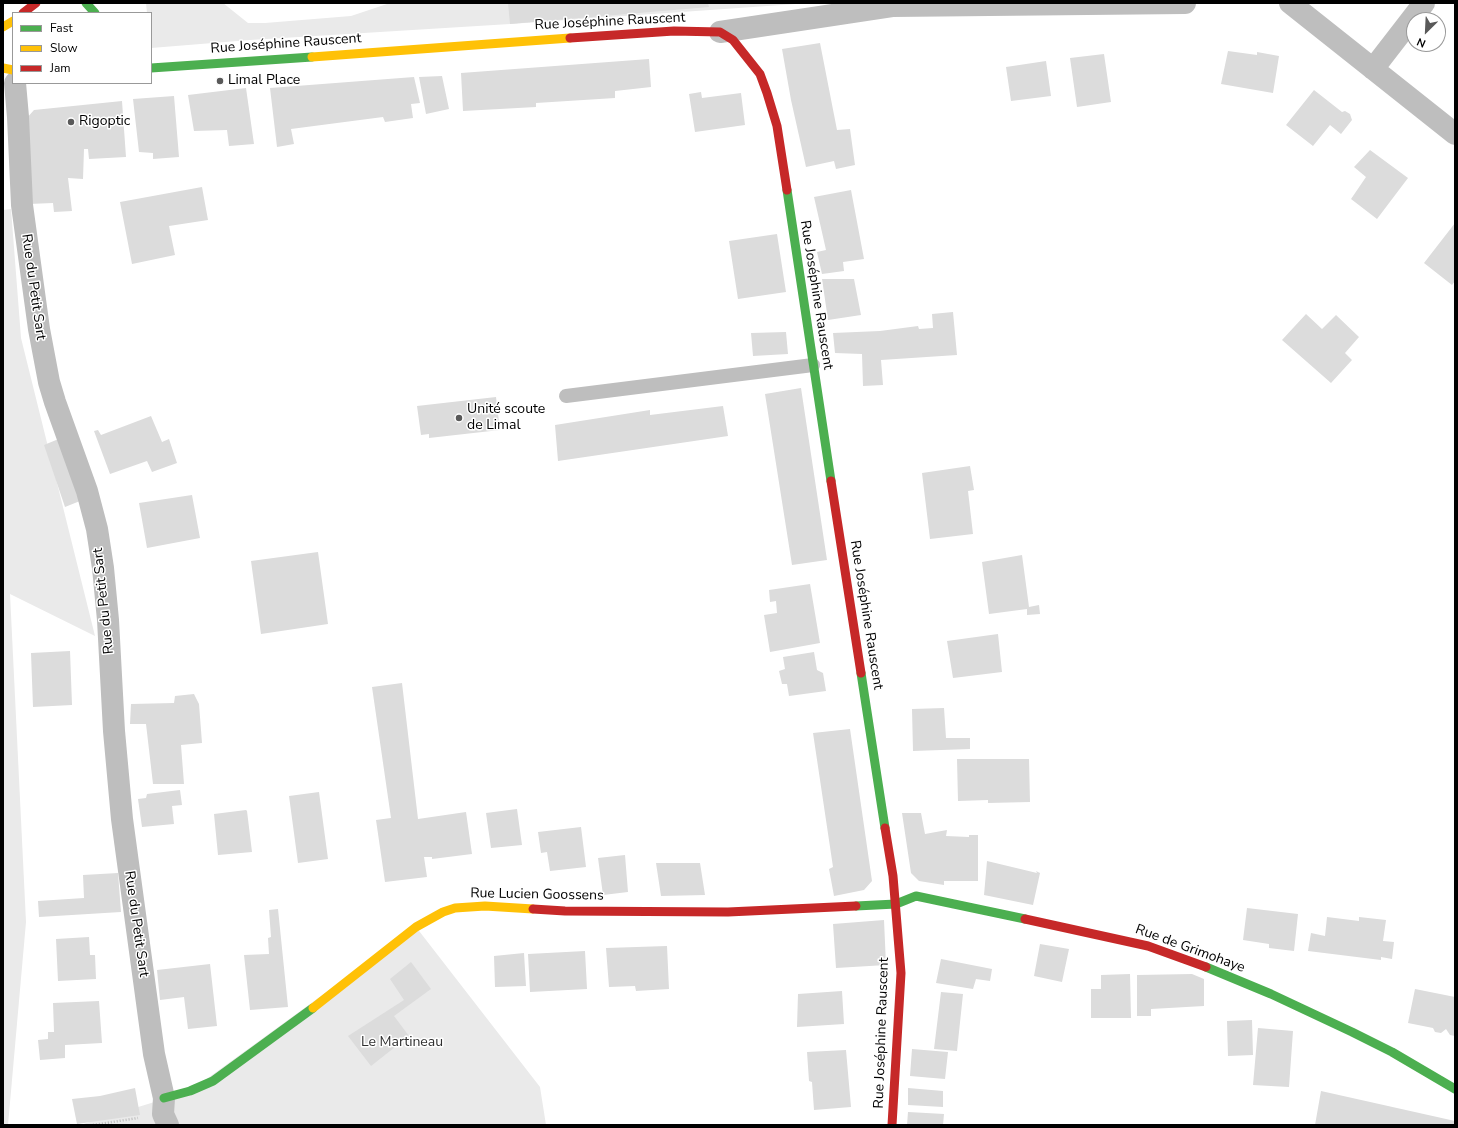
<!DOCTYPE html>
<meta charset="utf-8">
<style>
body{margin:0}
#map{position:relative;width:1458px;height:1128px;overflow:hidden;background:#fff;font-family:"Nunito Sans",sans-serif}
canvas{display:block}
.frame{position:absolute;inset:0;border:4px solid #000;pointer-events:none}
.legend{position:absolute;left:12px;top:12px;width:140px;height:72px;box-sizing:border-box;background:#fff;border:1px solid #999;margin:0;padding:5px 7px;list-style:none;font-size:12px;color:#000}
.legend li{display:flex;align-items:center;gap:8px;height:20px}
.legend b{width:20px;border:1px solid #999}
.north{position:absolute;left:1406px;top:12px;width:40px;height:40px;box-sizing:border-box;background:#fff;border:1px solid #999;border-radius:50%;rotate:204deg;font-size:11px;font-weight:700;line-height:16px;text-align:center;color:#000}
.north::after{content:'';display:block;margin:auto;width:14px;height:18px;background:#595959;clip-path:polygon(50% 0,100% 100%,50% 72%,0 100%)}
</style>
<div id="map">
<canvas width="1458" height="1128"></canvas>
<div class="frame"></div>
<ul class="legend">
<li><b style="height:5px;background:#4caf50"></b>Fast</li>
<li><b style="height:5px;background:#ffc107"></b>Slow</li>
<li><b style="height:5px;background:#c62828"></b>Jam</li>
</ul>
<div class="north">N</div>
</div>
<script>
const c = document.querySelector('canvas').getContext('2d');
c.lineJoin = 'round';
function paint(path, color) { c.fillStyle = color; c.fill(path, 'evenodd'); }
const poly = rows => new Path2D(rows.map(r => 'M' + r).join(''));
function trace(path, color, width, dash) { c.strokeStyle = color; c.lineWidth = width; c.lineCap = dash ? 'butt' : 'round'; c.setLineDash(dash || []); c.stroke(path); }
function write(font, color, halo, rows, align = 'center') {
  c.font = font + ' "Nunito Sans",sans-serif'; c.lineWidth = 3; c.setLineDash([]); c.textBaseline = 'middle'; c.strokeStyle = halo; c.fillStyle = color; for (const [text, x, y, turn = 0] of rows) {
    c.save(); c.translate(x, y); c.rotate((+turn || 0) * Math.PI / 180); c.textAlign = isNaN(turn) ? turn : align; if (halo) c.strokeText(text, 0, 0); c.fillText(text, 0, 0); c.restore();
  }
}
paint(poly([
 [146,3,223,3,248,23,265,23,351,16,390,3,810,3,510,24,250,40,151,48,151,13,147,13],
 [11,209,21,338,95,636,10,594,26,922,8,1125,3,1125,3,210],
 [416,927,540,1087,546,1125,80,1125,190,1091]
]), '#eaeaea');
paint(poly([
 [508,3,708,3,709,7,510,24],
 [820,43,837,130,850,129,855,165,836,169,834,161,806,167,791,100,782,49],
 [1228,51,1257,55,1257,52,1279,56,1273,93,1221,84],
 [1104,54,1111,102,1077,107,1070,58],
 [649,59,651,87,615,91,615,98,536,103,536,107,463,111,461,73],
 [1046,61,1051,96,1011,101,1006,67],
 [442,76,449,109,426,114,419,77],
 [414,77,420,103,411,104,413,118,385,122,383,117,291,129,294,144,277,147,270,88],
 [246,88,254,144,229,146,227,130,194,131,188,95],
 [1314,90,1342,112,1345,111,1350,114,1352,120,1341,134,1330,125,1313,146,1286,125],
 [701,92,702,98,741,93,745,125,695,132,689,94],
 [174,96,179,157,153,159,153,153,139,152,133,99],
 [122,101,126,157,89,159,88,149,84,149,83,179,68,178,72,211,54,212,53,203,29,204,26,119,34,110],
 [1370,150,1408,178,1377,219,1351,199,1366,177,1354,167],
 [202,187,208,220,169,226,175,255,132,264,120,202],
 [851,190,864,259,843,262,844,271,822,274,817,252,826,250,814,197],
 [1455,223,1455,281,1452,285,1424,263],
 [777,234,786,292,738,299,729,241],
 [822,279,854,279,861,315,828,320],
 [953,312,957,355,881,360,883,385,863,386,862,354,835,353,833,333,880,331,918,326,919,329,933,328,932,314],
 [1306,314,1322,329,1336,315,1359,337,1345,353,1352,360,1331,383,1282,340],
 [786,332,788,354,753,356,751,333],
 [801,388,827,560,792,565,765,394],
 [496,397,500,430,429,438,429,434,421,435,417,406],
 [723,406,728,436,558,461,555,425,650,410,650,415],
 [151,416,162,442,169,439,177,463,152,472,147,461,110,474,94,431,98,430,101,435],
 [61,438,85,499,65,507,44,445],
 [970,466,974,490,968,491,973,534,930,539,922,473],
 [192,495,200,538,147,548,139,503],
 [318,552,328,624,261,634,251,561],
 [1022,555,1029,607,1039,605,1040,614,1027,615,1027,609,989,614,982,562],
 [810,584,820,643,770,652,764,615,777,613,776,601,770,602,769,590],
 [998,634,1002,672,953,678,947,641],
 [70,651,72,705,33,707,31,653],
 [814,652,817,670,823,673,826,691,789,696,787,684,782,684,779,671,785,669,783,657],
 [402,683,418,819,466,812,472,854,432,859,432,857,424,857,427,877,385,882,376,820,391,818,372,687],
 [194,694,199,704,202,743,181,745,184,784,153,784,146,724,130,724,131,704,174,703,175,696],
 [944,708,946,738,970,738,970,749,913,751,912,709],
 [850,729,872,881,864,890,834,896,829,869,833,867,813,733],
 [957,759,1029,759,1030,802,988,803,988,800,958,801],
 [180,790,182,805,172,806,174,824,142,827,138,799,146,798,147,794],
 [319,792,328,859,298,863,289,796],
 [517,809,522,845,491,848,486,813],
 [246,810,247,811,252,852,218,855,214,814],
 [902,813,921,813,925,834,947,830,946,836,969,837,969,835,978,835,978,881,944,881,944,885,919,881,911,873],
 [581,827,586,867,550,871,547,852,541,853,538,832],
 [625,855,628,892,603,895,598,858],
 [987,861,1037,873,1036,871,1040,873,1033,905,984,895],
 [656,863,700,863,705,895,661,896],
 [118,873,121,912,39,917,38,901,84,898,83,875],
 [1247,908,1298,914,1294,951,1269,948,1269,944,1243,940],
 [278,909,288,1007,250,1010,244,955,269,954,268,938,271,937,269,910],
 [1327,917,1359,921,1359,917,1386,920,1383,941,1394,942,1392,959,1381,957,1381,960,1308,951,1311,933,1325,936],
 [884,920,886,965,836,968,833,924],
 [89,937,90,955,95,955,96,979,58,981,56,939],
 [1040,944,1069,949,1062,982,1034,976],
 [667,946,669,989,636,991,635,986,609,987,606,948],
 [585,951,587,989,530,992,528,954],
 [524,953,526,986,495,987,494,956],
 [941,959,992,969,990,981,976,979,973,989,936,983],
 [411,962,431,989,394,1016,409,1036,371,1066,348,1036,404,1000,390,979],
 [210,964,217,1026,188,1029,184,997,160,1000,157,970],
 [1130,974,1131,1018,1091,1018,1091,989,1101,989,1101,975],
 [1192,974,1204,979,1204,1006,1151,1009,1151,1016,1137,1016,1137,975],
 [1415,989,1455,997,1455,1036,1450,1035,1446,1029,1441,1033,1435,1032,1433,1028,1408,1023],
 [842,991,844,1024,797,1027,798,994],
 [941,992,963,994,957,1051,934,1049],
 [99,1001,102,1043,65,1045,65,1058,40,1060,38,1040,48,1039,48,1032,54,1032,53,1003],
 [1252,1020,1253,1055,1228,1056,1227,1021],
 [1258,1028,1293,1031,1289,1087,1253,1085],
 [912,1049,948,1052,945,1079,910,1076],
 [846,1050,851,1107,814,1110,812,1082,809,1081,807,1052],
 [135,1088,140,1115,77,1124,72,1099,100,1096],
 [908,1088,943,1091,943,1107,908,1105],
 [1321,1091,1455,1121,1455,1125,1315,1125],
 [908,1112,944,1114,943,1125,907,1125]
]), '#dcdcdc');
trace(poly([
 [93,1125,138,1118]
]), '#b8b8b8', 2.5, [1, 2]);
trace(poly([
 [566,396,813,365]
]), '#bebebe', 14);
trace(poly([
 [1290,3,1455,134],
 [720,32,892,6,1185,3],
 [1373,69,1424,3],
 [15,83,18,117,22,205,39,329,49,382,55,402,87,491,97,529,103,568,108,620,114,731,122,819,154,1054,164,1098,163,1114,168,1125]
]), '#bebebe', 22);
trace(poly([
 [86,3,95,13],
 [151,68,312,57],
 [787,190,831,481],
 [861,673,885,828],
 [856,906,896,904,916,896,1025,919],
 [1206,967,1271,994,1352,1032,1392,1052,1455,1089],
 [164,1098,190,1091,213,1081,313,1008]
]), '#4caf50', 9);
trace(poly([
 [3,27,13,21],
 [312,57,570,38],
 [3,68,13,70],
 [313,1008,416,927,443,912,455,908,485,906,533,909]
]), '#ffc107', 9);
trace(poly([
 [23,13,36,3],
 [570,38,674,31,720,32,733,40,760,74,767,93,777,126,787,190],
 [831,481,861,673],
 [885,828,893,876,901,973,892,1125],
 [533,909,565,911,728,912,856,906],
 [1025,919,1148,946,1206,967]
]), '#c62828', 9);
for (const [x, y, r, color] of [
 [220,81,4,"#595959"],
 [71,122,4,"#595959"],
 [459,418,4,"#595959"]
]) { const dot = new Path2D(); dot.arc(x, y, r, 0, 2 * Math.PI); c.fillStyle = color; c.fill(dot); trace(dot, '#fff', 1.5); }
write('14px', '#000', '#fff', [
 ["Rue Joséphine Rauscent",610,22,-3],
 ["Rue Joséphine Rauscent",286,44,-4],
 ["Rue du Petit Sart",33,287,82],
 ["Rue Joséphine Rauscent",816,295,81],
 ["Rue du Petit Sart",104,601,-96],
 ["Rue Joséphine Rauscent",866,615,81],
 ["Rue Lucien Goossens",537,895,1],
 ["Rue du Petit Sart",136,924,82],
 ["Rue de Grimohaye",1190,949,20],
 ["Rue Joséphine Rauscent",882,1033,-88]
]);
write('14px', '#000', '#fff', [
 ["Limal Place",228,81],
 ["Rigoptic",79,122],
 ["Unité scoute",467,410],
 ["de Limal",467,426]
], 'left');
write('14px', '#2f2f2f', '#fff', [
 ["Le Martineau",402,1043]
]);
</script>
